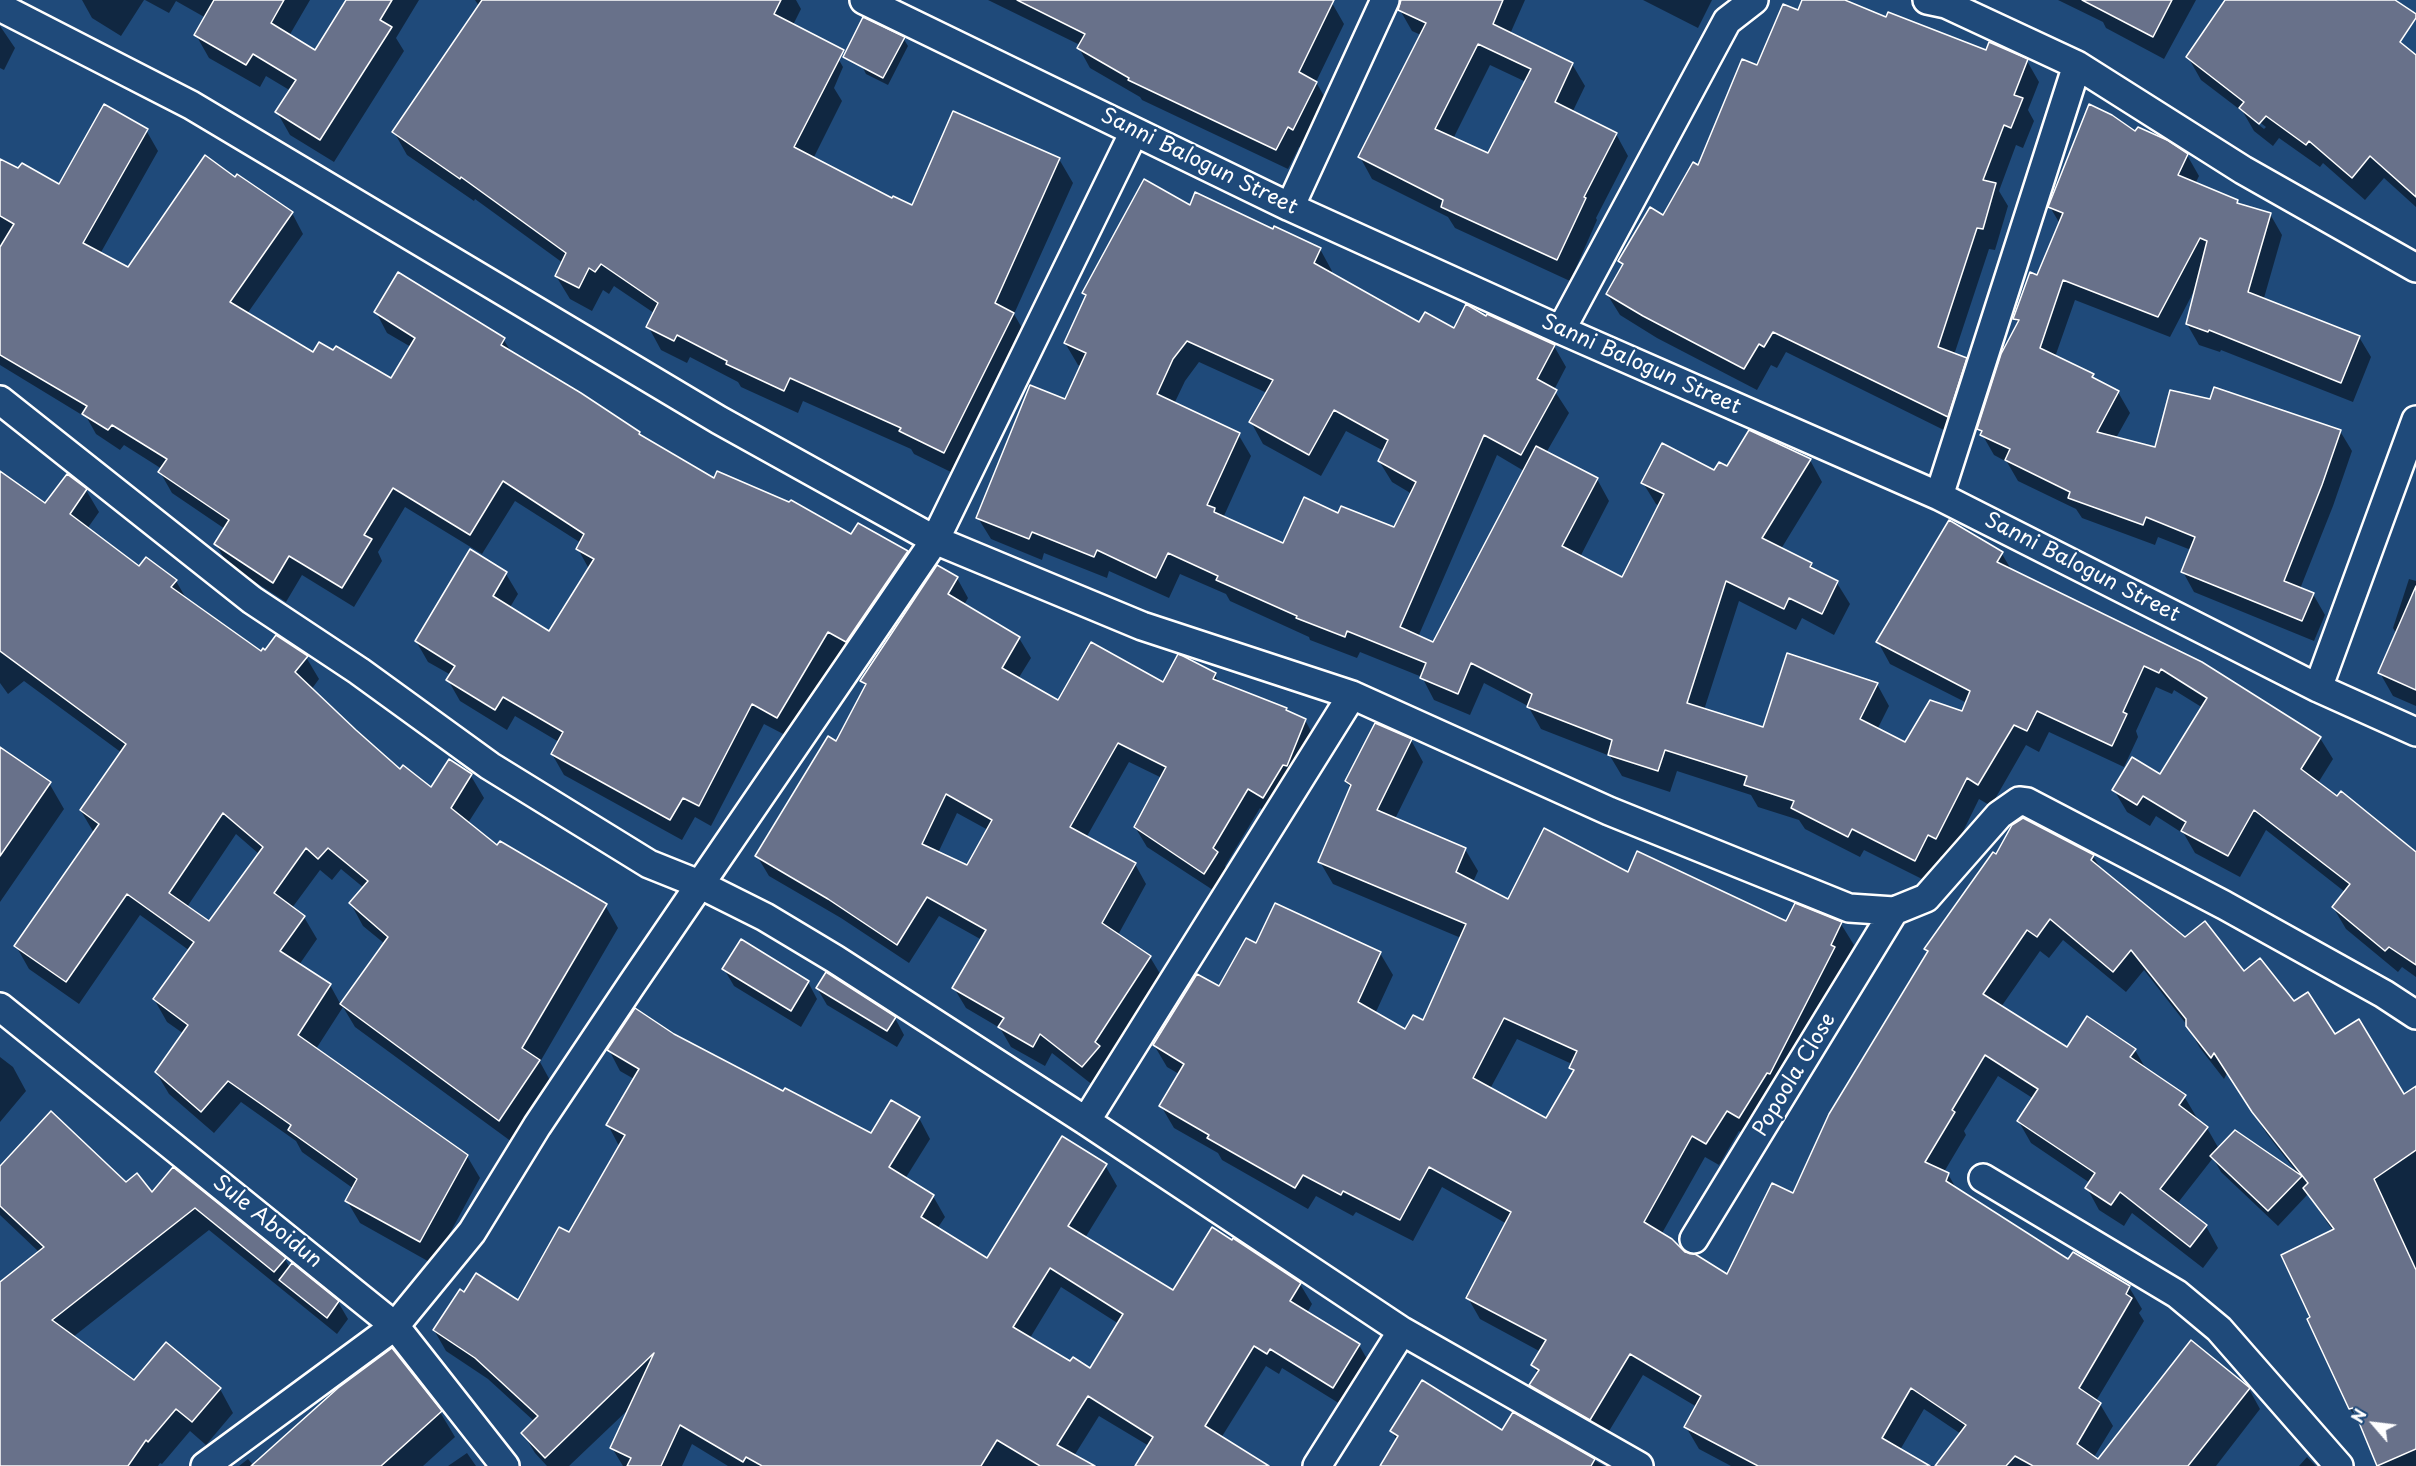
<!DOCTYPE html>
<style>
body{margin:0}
#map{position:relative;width:2416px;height:1466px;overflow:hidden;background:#1f4a7a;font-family:"Playpen Sans",sans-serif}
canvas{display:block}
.north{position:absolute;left:2344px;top:1394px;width:60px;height:60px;-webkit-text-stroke:4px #1f4a7a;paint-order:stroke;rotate:298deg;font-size:16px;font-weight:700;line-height:24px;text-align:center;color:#fff}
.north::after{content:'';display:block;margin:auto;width:21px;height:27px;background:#fff;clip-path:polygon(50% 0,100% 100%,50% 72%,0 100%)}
</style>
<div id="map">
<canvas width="2416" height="1466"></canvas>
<div class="north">N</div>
</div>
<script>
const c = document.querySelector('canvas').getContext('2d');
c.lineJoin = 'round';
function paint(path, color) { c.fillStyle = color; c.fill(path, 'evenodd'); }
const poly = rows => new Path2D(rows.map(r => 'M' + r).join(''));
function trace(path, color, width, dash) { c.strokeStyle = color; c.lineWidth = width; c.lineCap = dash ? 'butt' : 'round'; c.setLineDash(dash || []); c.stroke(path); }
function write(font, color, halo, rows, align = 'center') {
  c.font = font + ' "Playpen Sans",sans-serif'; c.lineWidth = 4.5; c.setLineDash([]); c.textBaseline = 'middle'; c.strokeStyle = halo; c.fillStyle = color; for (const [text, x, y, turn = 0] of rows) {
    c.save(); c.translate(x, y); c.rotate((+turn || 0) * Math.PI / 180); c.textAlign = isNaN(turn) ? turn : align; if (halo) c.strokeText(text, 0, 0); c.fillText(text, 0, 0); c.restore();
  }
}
paint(poly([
 [82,0,144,0,121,36,92,18],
 [145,0,310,0,289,36,315,52,355,0,419,0,396,38,404,51,334,162,290,135,277,112,291,91,266,76,260,87,209,58,196,35,206,18,176,1,169,13],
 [475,0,796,0,801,9,793,25,830,44,843,67,834,88,842,101,813,159,893,200,913,207,954,113,1059,159,1073,183,1014,314,1027,337,957,475,914,454,911,449,803,401,798,413,741,387,738,382,690,357,687,363,661,350,648,326,654,313,614,286,609,294,603,290,592,311,570,299,556,276,563,263,475,199,474,201,407,155,394,132,479,6],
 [988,0,1326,0,1332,3,1344,24,1316,82,1328,103,1305,149,1299,147,1288,169,1142,100,1140,97,1090,68,1079,48,1080,45],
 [1404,0,1525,0,1510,34,1572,64,1585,86,1572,113,1616,134,1628,156,1596,218,1597,220,1570,281,1455,228,1448,217,1372,179,1360,157,1421,35,1412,31,1400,10],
 [1490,65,1526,82,1489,155,1453,139],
 [1643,0,1712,0,1698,28],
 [1804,0,1849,0,1848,3,1887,19,1987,52,2027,61,2039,82,2028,110,2034,121,2023,148,2016,145,1999,191,2008,206,1995,250,1989,249,1954,355,1966,360,1978,381,1960,438,1786,352,1777,368,1771,365,1757,390,1657,338,1620,315,1607,294,1623,266,1620,261,1663,217,1699,167,1757,67,1799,12],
 [2058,0,2196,0,2164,59,2106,28,2103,22],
 [2227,0,2349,0,2416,57,2416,207,2384,178,2365,200,2323,163,2320,167,2279,138,2273,146,2254,131,2243,112,2201,80,2188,57],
 [2254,118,2266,127,2264,129,2254,121],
 [0,26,15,48,4,70,0,68],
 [903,38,908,46,888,85,866,74,862,66],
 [146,130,158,151,100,254,128,269,236,179,292,213,303,234,247,314,313,354,391,380,411,347,387,333,376,312,503,339,512,353,639,433,642,438,714,480,852,536,858,525,907,553,919,573,858,662,840,652,789,737,764,724,711,826,695,817,682,840,564,775,552,754,559,742,515,716,507,730,460,701,448,680,451,675,428,662,416,641,471,551,506,574,518,594,509,609,549,634,589,569,578,549,581,543,515,501,482,554,405,507,378,552,382,561,354,607,302,575,286,602,227,564,216,544,225,529,172,493,160,472,162,469,124,445,120,450,96,434,87,418,0,365,0,161,59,186],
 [2136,133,2187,155,2199,176,2195,184,2237,201,2240,206,2270,214,2282,235,2264,298,2359,337,2371,357,2353,402,2221,350,2220,352,2199,345,2187,324,2194,291,2170,337,2075,300,2055,357,2092,375,2096,381,2118,392,2130,413,2116,438,2156,448,2340,431,2352,451,2333,506,2300,589,2313,594,2325,615,2314,641,2194,592,2183,572,2191,550,2158,537,2155,545,2082,518,2076,509,2018,481,2007,462,1994,455,1979,429,2018,324,2015,318,2037,277,2060,224,2050,207],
 [1190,207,1274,231,1320,249,1332,271,1331,274,1420,324,1454,330,1486,318,1554,346,1566,367,1554,390,1569,413,1546,453,1597,479,1609,501,1580,557,1622,579,1660,506,1656,504,1643,483,1715,472,1727,468,1810,460,1822,482,1781,549,1811,564,1815,572,1837,583,1850,604,1834,635,1802,618,1796,630,1739,601,1704,710,1764,729,1877,684,1889,706,1877,730,1906,743,1963,712,1967,703,1890,664,1878,642,1949,522,2002,554,2012,571,2320,738,2333,759,2318,783,2416,854,2416,977,2402,967,2398,972,2346,929,2333,907,2345,892,2266,830,2240,877,2195,853,2184,834,2156,816,2150,826,2127,812,2114,790,2160,776,2203,708,2174,690,2172,694,2156,687,2136,731,2138,737,2124,767,2049,732,2039,752,2026,745,1991,806,1979,799,1949,860,1941,856,1928,882,1864,850,1860,857,1805,829,1799,820,1758,807,1751,795,1677,771,1670,792,1622,776,1610,756,1541,729,1528,706,1484,683,1470,715,1434,700,1422,677,1360,652,1357,658,1310,640,1309,637,1230,601,1226,594,1180,574,1169,598,1109,571,1107,578,1044,553,1042,560,991,539,978,518,1066,401,1082,367,1078,365,1065,343,1086,298,1083,293],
 [1199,362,1267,393,1251,422,1263,444,1321,476,1346,431,1384,451,1379,461,1392,482,1412,494,1394,529,1339,515,1284,545,1223,518,1251,456,1238,434,1174,404,1185,381],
 [1497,455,1524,471,1433,644,1418,637],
 [0,473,46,506,86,490,99,512,87,529,139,568,176,581,187,600,261,653,306,657,319,679,311,690,401,771,431,790,471,776,484,798,468,823,497,848,605,905,618,928,540,1062,552,1084,512,1142,355,1027,343,1007,316,1049,467,1156,480,1178,433,1264,360,1223,347,1201,354,1189,302,1152,296,1141,241,1102,214,1133,169,1094,156,1072,184,1034,167,1022,154,999,190,951,140,915,79,1004,29,969,16,946,94,833,81,811,122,753,24,681,8,694,0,683],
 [236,834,259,854,209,923,187,907],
 [341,869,364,888,351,904,363,926,385,944,341,1005,330,985,299,965,317,939,304,917,292,908,320,870,332,880],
 [957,578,968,598,964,605,1019,638,1031,658,1018,679,1058,702,1215,675,1220,684,1286,710,1288,713,1305,720,1316,740,1275,817,1260,808,1225,866,1229,873,1216,892,1147,847,1135,827,1162,778,1129,762,1086,838,1135,864,1146,884,1118,935,1150,957,1162,977,1107,1061,1110,1067,1094,1086,1052,1053,1045,1066,1011,1047,1000,1028,966,1008,954,988,982,940,939,916,909,963,841,918,769,876,757,856,836,743,866,687,862,681],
 [957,813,988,830,967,867,938,853],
 [2409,579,2416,581,2416,706,2393,696,2380,673,2397,635,2393,628],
 [1411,740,1423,762,1395,819,1465,849,1478,871,1473,882,1508,901,1629,874,1786,923,1796,905,1841,924,1854,945,1844,965,1846,970,1752,1139,1739,1131,1719,1165,1705,1157,1661,1235,1685,1253,1728,1276,1793,1195,1928,953,1926,949,1997,856,2093,856,2101,869,2185,939,2294,1003,2335,1036,2404,1096,2416,1088,2416,1466,2378,1466,2363,1430,2350,1409,2312,1318,2333,1231,2308,1194,2278,1226,2221,1172,2213,1158,2177,1204,2206,1226,2218,1248,2203,1268,2132,1213,2124,1226,2099,1210,2087,1188,2090,1183,2031,1143,2019,1122,2034,1099,1998,1076,1964,1131,1966,1135,1944,1172,1948,1174,1957,1190,2068,1261,2129,1287,2142,1309,2139,1313,2144,1321,2096,1401,2100,1404,2113,1426,2091,1462,2094,1466,1937,1466,1961,1434,1924,1409,1900,1450,1927,1466,1731,1466,1699,1449,1686,1427,1697,1407,1643,1375,1603,1441,1544,1407,1531,1385,1538,1374,1533,1365,1541,1352,1480,1319,1468,1298,1507,1224,1442,1187,1413,1241,1356,1212,1353,1216,1316,1196,1308,1209,1222,1160,1218,1153,1174,1128,1161,1106,1179,1074,1167,1067,1154,1045,1219,988,1256,946,1380,953,1393,975,1375,1014,1406,1031,1424,1022,1461,938,1333,884,1320,862,1351,789,1346,781],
 [2063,940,2126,992,2144,970,2187,1025,2200,1048,2224,1079,2227,1073,2267,1134,2298,1174,2219,1149,2207,1128,2196,1120,2197,1118,2184,1096,2146,1069,2135,1050,2067,1049,2001,1007,2040,951,2049,958],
 [1517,1039,1572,1064,1571,1068,1574,1073,1546,1120,1490,1089],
 [0,768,49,783,64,809,0,902],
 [724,969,808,982,817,999,801,1027,734,986],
 [817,988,895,1018,904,1035,897,1047,827,1005],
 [674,1035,784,1093,872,1135,919,1118,930,1139,905,1179,933,1196,945,1217,937,1229,988,1260,1105,1165,1117,1186,1085,1238,1174,1292,1300,1284,1312,1304,1307,1313,1359,1345,1371,1366,1345,1407,1282,1368,1279,1374,1266,1366,1221,1438,1266,1466,1136,1466,1149,1446,1099,1416,1074,1456,1092,1466,728,1466,692,1444,682,1466,623,1466,612,1448,631,1407,569,1466,547,1466,535,1453,523,1433,535,1422,488,1379,446,1351,434,1330,518,1302,569,1234,619,1146,608,1125,634,1079,620,1071,609,1050],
 [1061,1287,1119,1324,1091,1370,1070,1363,1030,1338],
 [0,1057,13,1067,26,1091,0,1122],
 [0,1168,126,1184,152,1195,174,1169,285,1259,290,1268,292,1265,338,1302,348,1319,337,1334,209,1230,73,1337,134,1382,220,1389,233,1413,206,1445,190,1431,162,1464,160,1463,158,1466,0,1466,0,1282,39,1252,0,1215],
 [2249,1389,2260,1409,2216,1466,2128,1466],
 [440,1412,455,1437,423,1466,239,1466,248,1459,254,1466],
 [1513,1414,1604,1466,1382,1466,1397,1441,1392,1431,1502,1432],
 [467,1453,476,1466,448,1466],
 [2307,1457,2316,1466,2299,1466]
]), '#0007');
const building = poly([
 [214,0,284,0,271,23,315,50,346,0,392,0,380,20,392,27,320,140,275,112,296,80,253,54,246,65,194,35,214,0],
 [482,0,781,0,774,14,844,50,794,147,892,198,893,196,912,205,953,111,1060,158,995,303,1014,313,944,453,899,431,901,428,790,378,784,391,726,364,727,361,677,335,674,341,646,327,658,303,601,264,595,272,589,268,579,288,555,276,566,253,461,177,460,179,392,132,482,0],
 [1017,0,1334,0,1299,72,1317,82,1293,130,1288,127,1276,150,1128,80,1129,78,1077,48,1085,34,1017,0],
 [1401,0,1503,0,1493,24,1573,63,1555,102,1617,133,1584,197,1586,198,1557,260,1441,207,1443,200,1358,157,1426,23,1398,10,1401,0],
 [1478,44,1531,69,1488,153,1435,129,1478,44],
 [1802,0,1845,0,1886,17,1888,12,1986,50,1989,42,2028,59,2014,95,2023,98,2011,128,2004,125,1983,180,1996,183,1983,229,1977,228,1938,347,1967,358,1948,417,1773,332,1764,347,1759,344,1744,369,1643,316,1606,294,1623,264,1618,261,1650,207,1663,215,1693,162,1698,165,1742,59,1757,65,1783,4,1798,10,1802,0],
 [2082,0,2172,0,2153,37,2082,0],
 [2225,0,2395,0,2416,14,2416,18,2400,42,2416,55,2416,197,2370,156,2352,178,2309,141,2306,145,2266,116,2259,124,2239,108,2244,102,2186,57,2225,0],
 [863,17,905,37,883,78,843,57,863,17],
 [104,104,148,129,83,243,128,267,205,155,235,177,237,174,293,212,230,302,313,352,319,342,333,350,336,346,391,378,415,338,374,312,398,272,505,338,501,345,581,393,640,432,639,434,714,478,717,471,789,502,791,500,851,534,858,523,908,551,846,642,828,632,777,718,752,704,699,806,683,798,670,820,551,754,563,732,503,697,495,710,446,680,455,666,415,641,470,549,507,572,493,596,549,631,594,559,576,549,584,534,503,481,470,535,393,488,364,535,372,539,342,588,289,556,273,583,214,544,229,520,158,472,167,459,112,425,108,430,82,414,87,406,0,355,0,247,14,224,0,216,0,159,18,168,22,163,59,184,104,104],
 [2089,104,2112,115,2135,131,2138,127,2167,140,2188,154,2178,175,2238,200,2237,203,2271,213,2248,292,2360,336,2341,383,2209,330,2208,332,2186,324,2207,241,2200,238,2158,317,2063,280,2040,348,2094,374,2092,377,2119,391,2097,432,2155,447,2170,390,2210,399,2214,387,2341,430,2322,485,2284,581,2314,593,2302,621,2181,572,2195,537,2146,517,2143,525,2068,498,2070,492,2005,460,2010,449,1980,435,1982,431,1977,429,2001,354,2019,320,2013,319,2030,272,2037,275,2063,213,2048,207,2089,104],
 [1144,179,1190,205,1195,192,1273,229,1274,226,1321,248,1314,263,1419,322,1425,312,1454,328,1466,304,1486,316,1487,314,1555,345,1537,379,1557,390,1521,455,1484,435,1400,627,1433,642,1536,446,1598,478,1562,546,1622,577,1664,494,1641,483,1662,443,1714,470,1719,462,1727,466,1749,430,1811,459,1762,538,1812,563,1810,567,1838,581,1822,614,1789,598,1784,609,1726,581,1687,703,1763,727,1787,653,1878,683,1860,719,1905,742,1930,700,1962,711,1970,691,1876,642,1949,520,2003,552,1997,562,2202,662,2321,737,2301,769,2337,796,2341,791,2416,852,2416,965,2389,947,2385,951,2332,907,2350,884,2254,810,2228,856,2181,831,2186,822,2143,796,2137,805,2112,790,2132,757,2160,774,2207,698,2161,669,2159,673,2144,666,2123,712,2127,714,2112,746,2037,711,2027,731,2014,725,1978,785,1967,778,1936,839,1928,835,1915,861,1852,829,1848,837,1791,808,1794,801,1744,785,1747,776,1665,750,1658,771,1608,755,1612,740,1527,707,1532,694,1471,663,1458,694,1420,678,1426,663,1347,631,1345,637,1296,618,1297,616,1216,580,1218,576,1168,553,1156,578,1097,550,1094,557,1032,532,1029,539,976,518,1030,385,1065,399,1086,353,1064,343,1086,295,1082,293,1144,179],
 [1187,341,1273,380,1249,422,1309,455,1334,410,1388,440,1378,461,1416,482,1394,527,1341,506,1338,513,1304,497,1283,543,1214,512,1215,508,1207,505,1240,433,1157,394,1173,359,1187,341],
 [0,471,45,503,67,474,87,489,70,514,139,566,146,557,177,580,171,587,261,651,263,648,265,650,276,635,308,656,295,672,356,730,400,769,403,765,431,787,449,759,472,774,451,808,497,845,500,841,607,904,522,1048,540,1060,499,1121,340,1004,388,937,349,903,368,881,328,848,318,859,306,848,274,893,305,916,280,951,331,984,298,1035,468,1155,420,1242,345,1201,357,1179,288,1130,291,1125,228,1081,201,1112,155,1072,188,1025,153,999,194,942,127,894,66,982,14,946,99,824,80,810,126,744,0,651,0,471],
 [223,813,263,847,209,921,169,893,223,813],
 [937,565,958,577,948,594,1020,637,1002,668,1058,700,1091,642,1163,682,1178,654,1183,656,1216,673,1213,679,1287,708,1286,710,1306,719,1287,766,1283,765,1263,798,1248,789,1213,848,1218,852,1204,874,1134,827,1166,767,1118,743,1070,827,1136,863,1102,923,1151,956,1095,1042,1100,1046,1082,1067,1040,1034,1033,1047,998,1027,1004,1018,952,988,986,930,927,897,897,945,828,899,755,856,828,736,836,741,866,684,860,681,937,565],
 [946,794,992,820,967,865,922,844,946,794],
 [2416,586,2416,690,2378,673,2416,586],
 [1375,723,1412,739,1377,810,1466,848,1456,872,1508,899,1544,828,1628,872,1637,851,1786,921,1795,903,1842,922,1831,945,1835,947,1770,1074,1767,1073,1739,1118,1727,1111,1706,1144,1692,1136,1644,1222,1672,1239,1685,1252,1695,1254,1727,1274,1772,1183,1793,1193,1829,1114,1928,951,1924,949,1993,852,1996,854,2012,825,2023,818,2094,855,2091,860,2185,937,2205,921,2244,971,2260,958,2294,1001,2308,992,2335,1034,2359,1019,2404,1094,2416,1086,2416,1150,2374,1179,2416,1270,2416,1449,2377,1466,2353,1408,2349,1409,2307,1319,2310,1317,2281,1255,2334,1229,2303,1188,2308,1183,2252,1112,2214,1053,2211,1058,2186,1026,2186,1019,2131,950,2113,972,2050,919,2037,937,2027,930,1983,994,2067,1047,2087,1016,2136,1049,2130,1057,2186,1095,2179,1105,2208,1127,2160,1189,2207,1225,2190,1247,2120,1192,2111,1205,2085,1188,2095,1173,2017,1121,2038,1089,1985,1055,1952,1110,1955,1112,1925,1162,1949,1173,1946,1181,2068,1259,2073,1252,2130,1286,2126,1294,2132,1298,2079,1388,2101,1403,2077,1444,2098,1459,2191,1340,2250,1388,2188,1466,2033,1466,2015,1456,2006,1466,1935,1466,1966,1425,1911,1388,1882,1438,1930,1466,1758,1466,1684,1427,1701,1396,1630,1354,1590,1420,1529,1385,1539,1370,1531,1365,1546,1340,1466,1298,1511,1212,1429,1167,1400,1220,1343,1191,1341,1195,1303,1175,1295,1188,1207,1138,1209,1135,1159,1106,1184,1064,1153,1045,1197,974,1219,986,1246,938,1256,943,1275,903,1381,952,1358,1002,1405,1029,1413,1015,1423,1020,1466,924,1318,862,1351,785,1345,781,1375,723],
 [1504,1018,1577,1051,1569,1068,1574,1070,1546,1118,1473,1078,1504,1018],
 [0,747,51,782,0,856,0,747],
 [741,939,809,981,791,1011,722,969,741,939],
 [826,972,896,1017,887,1031,816,988,826,972],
 [635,1008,674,1034,783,1091,785,1088,871,1133,891,1100,920,1117,889,1167,934,1195,921,1217,987,1258,1062,1136,1107,1164,1068,1226,1173,1290,1212,1227,1232,1240,1233,1238,1301,1283,1290,1301,1360,1344,1333,1388,1270,1349,1267,1354,1254,1346,1205,1426,1269,1466,1135,1466,1153,1437,1088,1396,1057,1445,1095,1466,1040,1466,997,1440,981,1466,762,1466,746,1457,743,1462,680,1425,661,1466,627,1466,631,1458,610,1448,654,1353,545,1458,521,1433,538,1416,475,1358,433,1330,460,1289,464,1292,476,1273,518,1300,559,1227,569,1232,625,1135,606,1125,639,1069,607,1050,635,1008],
 [1050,1268,1123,1314,1090,1368,1073,1357,1070,1361,1013,1327,1050,1268],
 [51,1111,126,1182,137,1173,152,1192,173,1167,286,1258,274,1272,195,1208,52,1320,134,1380,166,1342,221,1388,192,1422,176,1409,148,1442,146,1440,128,1466,0,1466,0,1282,44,1247,0,1206,0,1166,51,1111],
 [2235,1130,2302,1176,2268,1211,2210,1156,2235,1130],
 [292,1263,339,1301,327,1318,279,1280,292,1263],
 [392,1348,442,1411,381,1466,251,1466,338,1388,392,1348],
 [1422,1380,1502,1430,1513,1412,1595,1459,1591,1466,1380,1466,1398,1436,1390,1431,1422,1380]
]);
paint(building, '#68718a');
trace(building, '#fff', 1.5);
const street = poly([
 [864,0,1290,207,1561,330,1939,496,2318,688,2416,732],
 [1927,0,1946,4,2077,65,2243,170,2416,268],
 [0,7,191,105,719,420,935,540,1142,626,1352,695,1609,811,1849,908,1894,911,1926,898,1999,815,2019,801,2027,802,2224,905,2384,994,2416,1015],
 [1290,207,1385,0],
 [1561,330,1727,21,1754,0],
 [0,400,252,600,359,671,490,766,649,864,699,884,765,917,835,959,1086,1121,1402,1331,1639,1466],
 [1939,496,2077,65],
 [2318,688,2416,420],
 [0,1007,395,1326,505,1466],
 [1086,1121,1352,695],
 [1983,1178,2177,1294,2219,1329,2339,1466],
 [1694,1239,1894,911],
 [205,1466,395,1326,472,1232,537,1126,632,984,935,540,1134,132],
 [1317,1466,1402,1331]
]);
trace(street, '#fff', 32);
trace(street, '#1f4a7a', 27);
write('21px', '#fff', '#1f4a7a', [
 ["Sanni Balogun Street",1199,162,26],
 ["Sanni Balogun Street",1641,365,24],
 ["Sanni Balogun Street",2082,568,27],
 ["Popoola Close",1795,1075,-59],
 ["Sule Aboidun",267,1222,39]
]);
</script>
